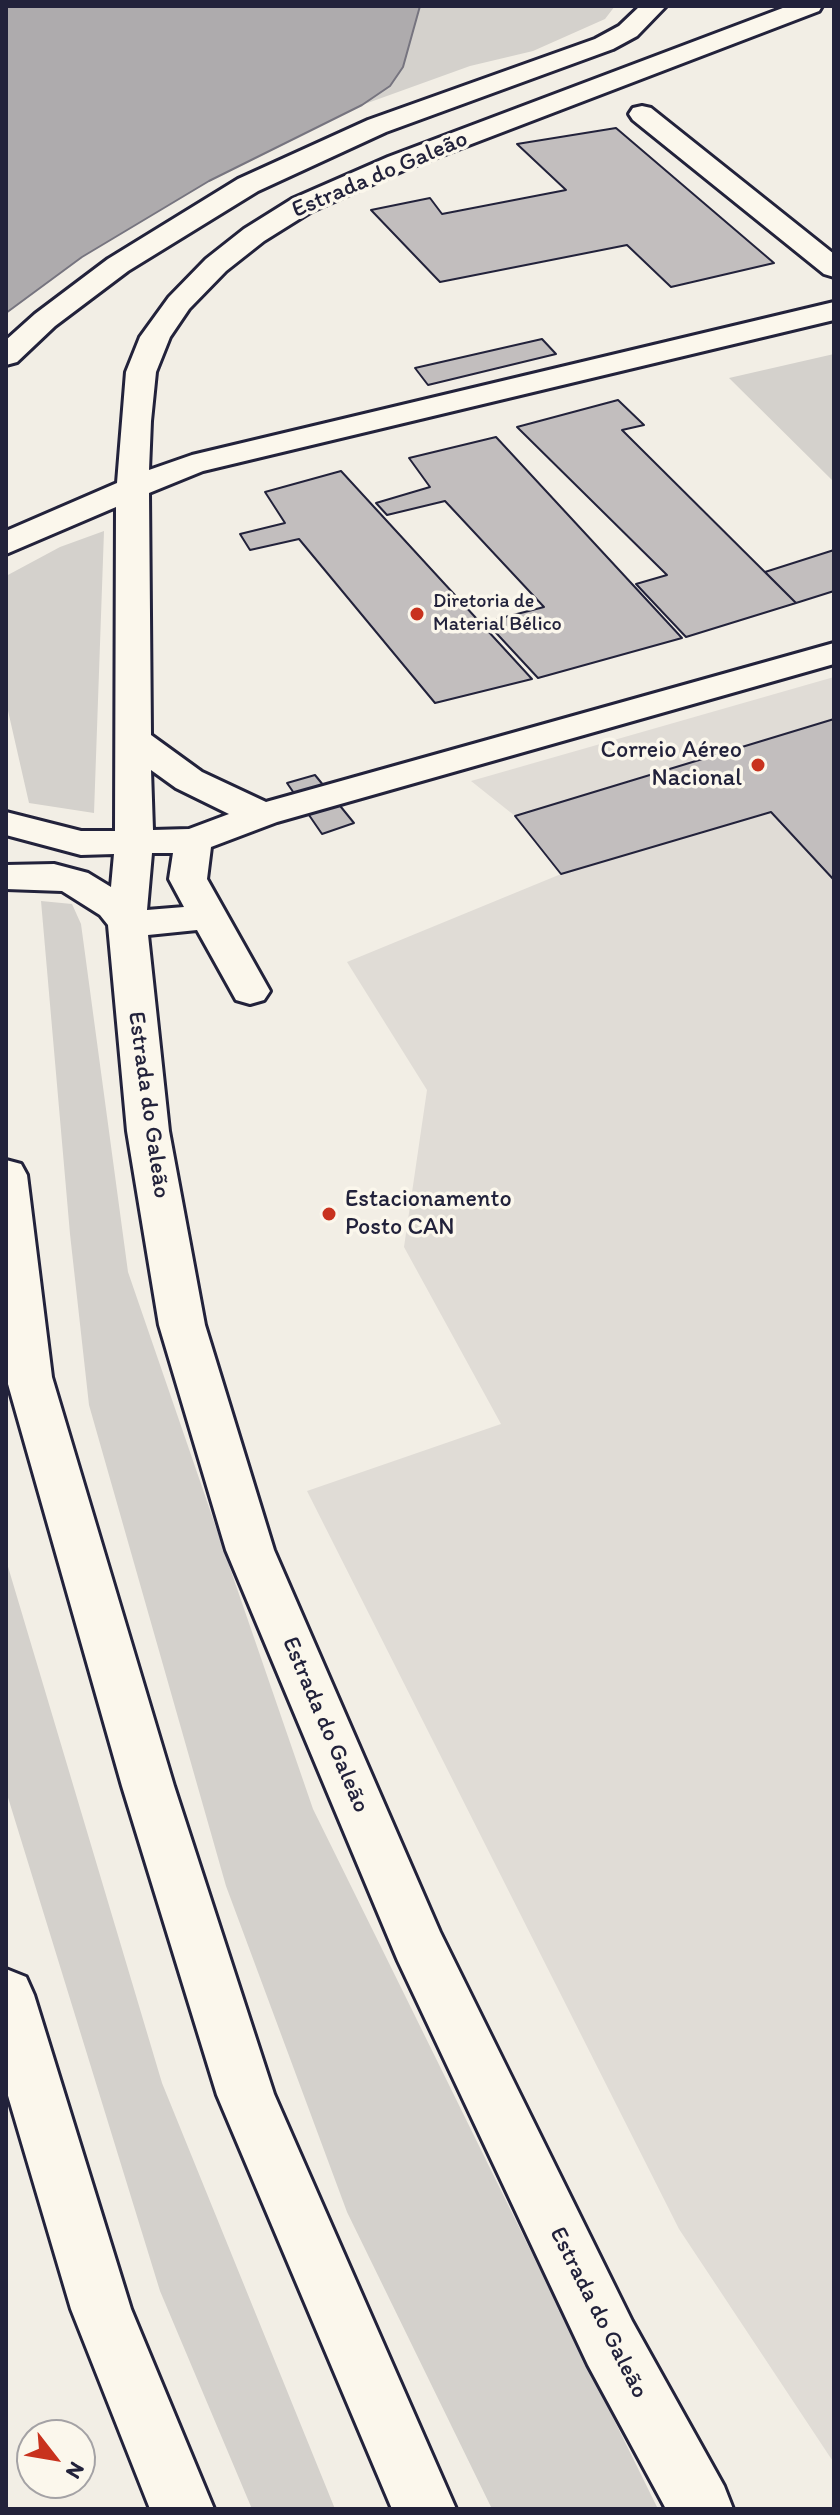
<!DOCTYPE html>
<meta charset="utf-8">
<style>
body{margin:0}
#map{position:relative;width:840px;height:2515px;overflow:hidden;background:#f2eee5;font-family:Itim,sans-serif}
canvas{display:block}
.frame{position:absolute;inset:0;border:8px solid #22223b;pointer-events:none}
.north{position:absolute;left:16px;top:2419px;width:80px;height:80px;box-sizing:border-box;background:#fbf7ec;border:2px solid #a4a2a5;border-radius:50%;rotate:121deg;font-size:22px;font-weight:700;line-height:32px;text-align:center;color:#22223b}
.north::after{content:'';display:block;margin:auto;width:28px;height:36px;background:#c8321e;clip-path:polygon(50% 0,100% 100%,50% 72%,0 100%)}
</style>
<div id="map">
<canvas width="840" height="2515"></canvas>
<div class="frame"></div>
<div class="north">N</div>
</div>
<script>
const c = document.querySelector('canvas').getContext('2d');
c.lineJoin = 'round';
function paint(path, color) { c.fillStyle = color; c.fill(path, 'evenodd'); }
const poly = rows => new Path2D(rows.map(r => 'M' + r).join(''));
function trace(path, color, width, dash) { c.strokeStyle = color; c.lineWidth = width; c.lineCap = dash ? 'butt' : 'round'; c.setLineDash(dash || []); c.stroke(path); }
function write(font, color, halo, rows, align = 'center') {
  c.font = font + ' Itim,sans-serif'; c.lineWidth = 7; c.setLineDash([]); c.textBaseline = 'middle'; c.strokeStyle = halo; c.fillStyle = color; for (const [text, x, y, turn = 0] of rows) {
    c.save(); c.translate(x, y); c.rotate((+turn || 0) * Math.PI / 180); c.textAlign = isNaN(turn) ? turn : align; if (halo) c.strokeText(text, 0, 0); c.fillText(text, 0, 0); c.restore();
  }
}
paint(poly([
 [834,677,834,2463,679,2229,307,1491,501,1424,404,1247,427,1090,347,962,561,874,515,816,471,781]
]), '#e0dcd6');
paint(poly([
 [420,6,615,6,605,19,533,51,470,66,362,105,390,86],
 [834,354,834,482,729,378],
 [104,531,94,813,29,803,6,702,6,576,60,547],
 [41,901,72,904,81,924,128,1272,313,1809,658,2509,492,2509,347,2212,226,1886,89,1405,70,1234],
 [6,1560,162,2083,335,2509,252,2509,160,2291,6,1791]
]), '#d4d1cc');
const water = poly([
 [6,6,420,6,403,67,390,86,362,105,209,181,82,257,6,313,6,6]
]);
paint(water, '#aeabad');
trace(water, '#76747f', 2);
const building = poly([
 [616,128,774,263,671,287,627,245,440,282,371,210,430,198,442,214,566,190,517,144,616,128],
 [542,339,556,354,428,385,415,368,542,339],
 [618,400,644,425,622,430,796,603,686,637,636,584,667,575,517,427,618,400],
 [496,437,682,638,538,678,486,622,544,607,445,501,387,515,376,503,430,487,409,458,496,437],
 [341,471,532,679,435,703,299,539,250,550,240,534,285,523,265,492,341,471],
 [834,550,834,591,796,603,765,572,834,550],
 [834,719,834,880,771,812,561,874,515,816,834,719],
 [315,775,354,823,322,834,287,783,315,775]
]);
paint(building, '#c2bebe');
trace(building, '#22223b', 2);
const minor = poly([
 [640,6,666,6,637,36,613,49,386,132,258,191,128,271,55,326,17,362,6,365,6,340,35,314,108,259,238,179,368,120,595,39,619,26,640,6],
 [788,6,822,6,819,11,406,169,312,211,264,241,226,271,189,309,170,337,156,372,151,421,149,470,192,455,834,302,834,320,203,471,149,493,151,735,202,772,266,802,834,643,834,664,277,822,211,847,207,879,270,991,264,1000,250,1004,236,1000,197,930,148,935,169,1131,205,1325,274,1550,440,1932,632,2321,724,2486,733,2509,666,2509,588,2365,398,1961,226,1550,159,1325,127,1131,108,925,100,915,62,891,6,889,6,865,54,864,88,873,111,887,114,854,81,855,6,835,6,812,81,831,115,831,116,507,6,554,6,531,117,483,126,372,140,337,169,297,206,259,244,229,292,199,388,157,788,6],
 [151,770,176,788,229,814,189,829,153,830,151,770],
 [152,853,173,853,169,879,184,907,147,910,152,853],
 [642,106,651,108,834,254,834,277,824,274,633,120,629,114,633,108,642,106],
 [6,1969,26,1977,34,1995,131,2309,214,2509,150,2509,71,2309,6,2089,6,1969]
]);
const major = poly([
 [6,1160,21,1164,27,1175,52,1377,174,1786,274,2094,456,2509,392,2509,217,2095,122,1786,6,1377,6,1160]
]);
trace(minor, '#22223b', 6);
trace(major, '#22223b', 6);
paint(minor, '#fbf7ec');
paint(major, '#fbf7ec');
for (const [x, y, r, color] of [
 [417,614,8,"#c8321e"],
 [758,765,8,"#c8321e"],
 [329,1214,8,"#c8321e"]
]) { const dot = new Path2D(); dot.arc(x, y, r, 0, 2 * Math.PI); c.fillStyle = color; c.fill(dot); trace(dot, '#fbf7ec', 3); }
write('20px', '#22223b', '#fbf7ec', [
 ["Diretoria de",433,602],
 ["Material Bélico",433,625]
], 'left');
write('24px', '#22223b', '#fbf7ec', [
 ["Estrada do Galeão",380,175,-23],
 ["Estrada do Galeão",148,1105,82],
 ["Estrada do Galeão",325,1725,67],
 ["Estrada do Galeão",598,2313,63]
]);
write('24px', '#22223b', '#fbf7ec', [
 ["Correio Aéreo",742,751],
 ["Nacional",742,779],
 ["Estacionamento",345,1200,"left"],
 ["Posto CAN",345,1228,"left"]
], 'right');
</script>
